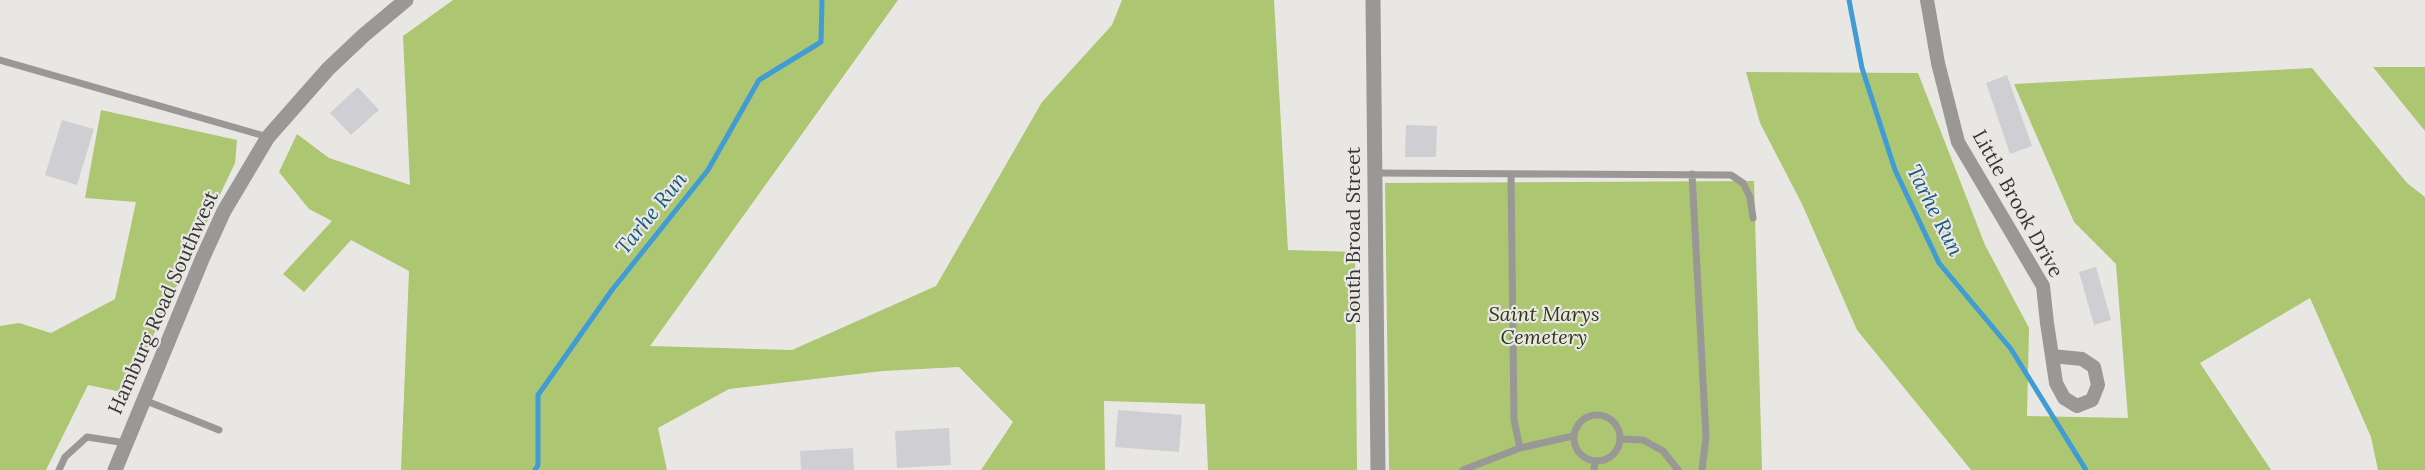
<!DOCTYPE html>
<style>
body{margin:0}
canvas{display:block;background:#e9e7e3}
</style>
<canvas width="2425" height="470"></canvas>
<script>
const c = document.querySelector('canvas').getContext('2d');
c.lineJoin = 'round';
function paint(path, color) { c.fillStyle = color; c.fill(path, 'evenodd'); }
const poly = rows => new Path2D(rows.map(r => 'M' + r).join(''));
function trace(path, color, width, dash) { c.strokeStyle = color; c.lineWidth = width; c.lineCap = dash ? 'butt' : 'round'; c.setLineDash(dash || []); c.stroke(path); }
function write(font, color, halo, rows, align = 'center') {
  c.font = font + ' Lora,serif'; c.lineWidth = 4.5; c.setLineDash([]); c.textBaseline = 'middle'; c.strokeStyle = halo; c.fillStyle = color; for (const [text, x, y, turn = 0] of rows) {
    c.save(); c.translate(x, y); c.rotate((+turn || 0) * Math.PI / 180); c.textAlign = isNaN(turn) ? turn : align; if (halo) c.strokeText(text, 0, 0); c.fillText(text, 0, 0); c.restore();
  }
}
paint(poly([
 [453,0,898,0,650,346,792,350,936,286,1042,102,1112,25,1122,0,1274,0,1288,250,1355,252,1357,470,1208,470,1205,404,1104,401,1105,470,981,470,1013,422,959,367,883,371,729,389,658,428,667,470,401,470,409,271,351,240,304,292,283,274,332,221,309,209,279,172,297,134,329,158,410,185,403,36],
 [2425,67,2425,131,2373,67],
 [2312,68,2407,183,2425,197,2425,470,2378,470,2371,437,2310,298,2200,363,2271,470,1971,470,1857,330,1802,204,1760,123,1746,72,1918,73,1985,245,2029,328,2027,416,2128,418,2116,264,2074,222,2014,84],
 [101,110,237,140,235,163,126,393,88,385,46,470,0,470,0,326,19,323,51,333,115,299,136,202,85,198],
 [1754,181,1762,470,1389,470,1385,183]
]), '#adc672');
trace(poly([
 [1849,0,1862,68,1895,170,1939,263,2011,349,2086,470],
 [535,470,538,465,538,395,612,290,708,170,759,80,821,42,822,0]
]), '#419bd4', 5);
paint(poly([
 [2007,75,2032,146,2010,154,1986,83],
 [358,87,379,110,351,135,330,113],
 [62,120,94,129,77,185,45,175],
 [1406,125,1437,126,1436,157,1405,157],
 [2096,267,2111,320,2094,325,2079,272],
 [1118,410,1182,415,1179,452,1115,447],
 [949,428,951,465,897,468,895,431],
 [853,448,854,470,801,470,800,451]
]), '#cfcfd3');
trace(poly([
 [0,60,268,137],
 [1374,173,1731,175,1743,183,1750,197,1753,218],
 [1511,174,1514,420,1520,448],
 [1692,174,1706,437,1702,470],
 [144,400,219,430],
 '1574 438a23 23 0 1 1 46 0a23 23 0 1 1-46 0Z',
 [1620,439,1643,440,1663,451,1678,470],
 [59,470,65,457,87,437,126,443],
 [1463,470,1520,448,1573,436],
 [1594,470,1595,461]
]), '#999896', 7);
trace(poly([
 [1927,0,1938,63,1958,142,2043,286,2047,323,2052,356,2056,383,2064,398,2077,406,2092,400,2098,385,2094,367,2082,359,2052,356]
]), '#999896', 14);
trace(poly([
 [1373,0,1378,470],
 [115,470,203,257,224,211,268,137,328,69,364,35,406,0]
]), '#999896', 15);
write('20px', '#373635', '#e9e7e3', [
 ["Little Brook Drive",2017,204,61],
 ["South Broad Street",1354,235,-90],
 ["Hamburg Road Southwest",164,303,-66]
]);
write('italic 20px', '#2e3812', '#e9e7e3', [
 ["Saint Marys",1544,315],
 ["Cemetery",1544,338]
]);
write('italic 21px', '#175980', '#e9e7e3', [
 ["Tarhe Run",1934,211,63],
 ["Tarhe Run",652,214,-51]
]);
</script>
